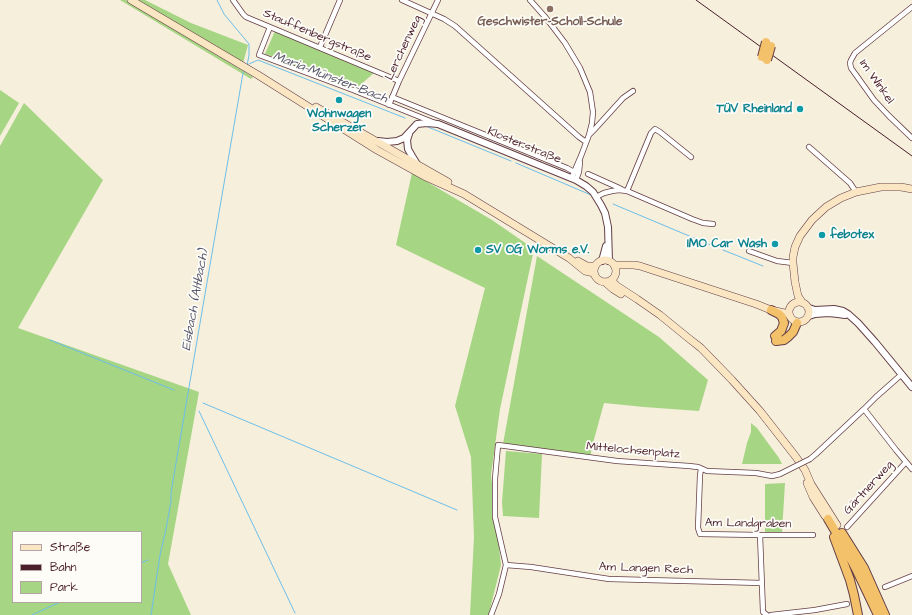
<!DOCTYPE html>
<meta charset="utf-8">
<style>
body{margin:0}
#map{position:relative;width:912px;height:615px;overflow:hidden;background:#f5efdc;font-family:"Architects Daughter",sans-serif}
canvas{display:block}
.legend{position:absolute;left:12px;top:531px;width:130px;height:72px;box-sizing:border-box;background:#fdfcf7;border:1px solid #b5a4a5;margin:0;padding:5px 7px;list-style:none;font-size:12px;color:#4a1f2b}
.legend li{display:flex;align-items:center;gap:8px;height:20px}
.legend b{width:20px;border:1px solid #b5a4a5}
</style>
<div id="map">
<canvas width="912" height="615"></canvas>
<ul class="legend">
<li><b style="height:5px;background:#fbe6c4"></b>Straße</li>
<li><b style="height:5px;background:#4a1f2b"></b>Bahn</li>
<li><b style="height:11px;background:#a6d583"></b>Park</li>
</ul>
</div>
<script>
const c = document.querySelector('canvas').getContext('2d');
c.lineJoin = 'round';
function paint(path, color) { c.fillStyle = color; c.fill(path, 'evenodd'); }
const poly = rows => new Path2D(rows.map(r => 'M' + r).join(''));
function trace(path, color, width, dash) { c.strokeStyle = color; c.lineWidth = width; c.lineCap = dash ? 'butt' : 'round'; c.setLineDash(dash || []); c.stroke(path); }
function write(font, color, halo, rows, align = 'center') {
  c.font = font + ' "Architects Daughter",sans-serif'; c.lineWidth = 3.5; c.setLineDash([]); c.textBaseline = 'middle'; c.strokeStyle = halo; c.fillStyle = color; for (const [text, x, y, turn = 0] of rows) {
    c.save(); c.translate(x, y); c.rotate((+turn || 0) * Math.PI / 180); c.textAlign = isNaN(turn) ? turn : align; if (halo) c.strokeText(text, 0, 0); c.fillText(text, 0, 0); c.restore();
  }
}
paint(poly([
 [120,0,126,0,253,77,251,79],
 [137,0,145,0,191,23,248,45,243,63],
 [275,31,375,72,358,87,265,54],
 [0,90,19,103,0,136],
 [24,103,103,180,18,328,199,392,168,564,191,615,0,615,0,146],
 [13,532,141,532,141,602,13,602],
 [412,173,492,220,534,249,500,409,491,475,501,565,490,609,489,615,470,615,474,537,471,457,455,406,485,288,396,245],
 [537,256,659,337,708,380,699,411,644,407,604,403,593,443,590,457,503,444],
 [751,423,757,428,779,458,782,464,742,464,747,443,751,432],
 [506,451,542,454,539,518,503,516,502,502],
 [785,483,782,532,765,533,765,484]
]), '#a6d583');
trace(poly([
 [217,0,224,14,249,44,249,55,247,66],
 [249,64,258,60,405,118],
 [428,127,511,161],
 [516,163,591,195],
 [613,204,713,246],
 [723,250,763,266],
 [50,340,174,390],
 [203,403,457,510],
 [199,411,295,613],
 [141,563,148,560],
 [32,615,60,602],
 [151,615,160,555,166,529,171,501,171,492,243,73,245,70]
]), '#6dbee8', 1);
const minor = poly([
 [233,0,243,14,246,17,399,81],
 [402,0,444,19,455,26,579,137,586,142],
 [530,0,546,18,565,43,580,68,590,92,593,112,592,123,589,135,581,156,572,177],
 [912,7,855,53,851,60,850,63,851,68,874,100,889,116,912,138],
 [270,27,259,55,353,90,435,123],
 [320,47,340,0],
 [392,97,567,168,574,172],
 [389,105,399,81,438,0],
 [589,135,594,130,623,98,633,91],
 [809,147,850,183,856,192],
 [588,174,617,187,623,190],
 [576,180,579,172,580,162],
 [627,191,651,133,655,129,660,132,691,157],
 [596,197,604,193,612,191,619,190,627,191,692,219,703,223,713,224],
 [749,251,777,261,793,263],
 [864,409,896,450,912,469],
 [810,459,816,454,864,409,876,397,902,374],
 [701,469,700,475,698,528,700,534,760,535,813,535],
 [847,527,906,462],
 [760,535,763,612,767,615],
 [506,565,531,567,609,579,762,583],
 [885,587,912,576],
 [491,615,499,594,506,565,495,517,495,479,498,445,617,461,689,466,698,467,707,471,756,473,772,476,780,474],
 [771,615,815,610,847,604]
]);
const tertiary = poly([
 [409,134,407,140,408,149,412,156,417,164],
 [378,141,387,142,397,141,404,138,417,124,427,123,438,124,576,180,586,186,593,192,601,205,605,213,608,227,609,261],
 [602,261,606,246],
 [809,308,815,310,834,309,843,311,848,314,858,323,875,342,912,387],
 [809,316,815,314,828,313,838,314,845,315]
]);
const secondary = poly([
 [131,0,258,75,377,150,424,176,464,194,569,258,585,271,594,273],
 [316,107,448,182],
 '594 271a11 11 0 1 1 22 0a11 11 0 1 1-22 0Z',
 [578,261,587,266,595,266],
 [614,265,634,265,640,266,756,304,771,310,789,314],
 [611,280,617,286,637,299,660,315,687,337,701,348,732,380,760,411,796,457,805,470,811,484,837,525],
 [605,282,613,289,621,294],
 '789 312a10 10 0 1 1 20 0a10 10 0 1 1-20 0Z',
 [802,302,798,296,795,282,793,263,793,257,795,247,800,236,812,220,826,207,841,198,856,192,881,187,901,187,912,189],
 [807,483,813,497,825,516]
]);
const trunk = poly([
 [771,310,779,314,782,317,784,323,781,331,775,336],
 [776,341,784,340,788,337,793,332,797,323],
 [828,519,844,546,857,571,878,615],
 [842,533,864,568,885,615],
 [834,537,850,580,854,595,858,615]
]);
trace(minor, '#643e46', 6);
trace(tertiary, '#643e46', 8);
trace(secondary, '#643e46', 8);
trace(trunk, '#643e46', 10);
trace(minor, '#fff', 4.5);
trace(tertiary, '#fff', 6);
trace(secondary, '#fbe6c4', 7);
trace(trunk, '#f4c16b', 8);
trace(poly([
 [696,0,912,156]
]), '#4a1f2b', 1);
const minorBridge = poly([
 [780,474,810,459]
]);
const trunkBridge = poly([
 [762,57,766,42],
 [767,60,771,46]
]);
trace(minorBridge, '#643e46', 6, []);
trace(trunkBridge, '#643e46', 10, []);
trace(minorBridge, '#fff', 4.5);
trace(trunkBridge, '#f4c16b', 8);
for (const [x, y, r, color] of [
 [550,9,4,"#8d6e63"],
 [339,100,4,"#0f9aa8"],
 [800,109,4,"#0f9aa8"],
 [822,235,4,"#0f9aa8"],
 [775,244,4,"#0f9aa8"],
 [478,250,4,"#0f9aa8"]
]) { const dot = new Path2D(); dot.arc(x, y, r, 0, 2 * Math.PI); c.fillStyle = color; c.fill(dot); trace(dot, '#fdfcf7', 1.5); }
write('bold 12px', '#785e54', '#fdfcf7', [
 ["Geschwister-Scholl-Schule",550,22]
]);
write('12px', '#4a1f2b', '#fdfcf7', [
 ["Stauffenbergstraße",317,36,23],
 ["Lerchenweg",404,48,-65],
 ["Im Winkel",876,82,55],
 ["Klosterstraße",524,146,22],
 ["Mittelochsenplatz",633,451,5],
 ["Gärtnerweg",869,488,-48],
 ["Am Landgraben",748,524,1],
 ["Am Langen Rech",646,569,2]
]);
write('bold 12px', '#0d838f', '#fdfcf7', [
 ["TÜV Rheinland",792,109],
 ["Wohnwagen",339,114,"center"],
 ["Scherzer",339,128,"center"],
 ["febotex",830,235,"left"],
 ["IMO Car Wash",767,244],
 ["SV OG Worms e.V.",486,250,"left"]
], 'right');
write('italic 13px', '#56576d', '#fdfcf7', [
 ["Maria-Münster-Bach",330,78,21],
 ["Eisbach (Altbach)",196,300,-80]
]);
</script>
